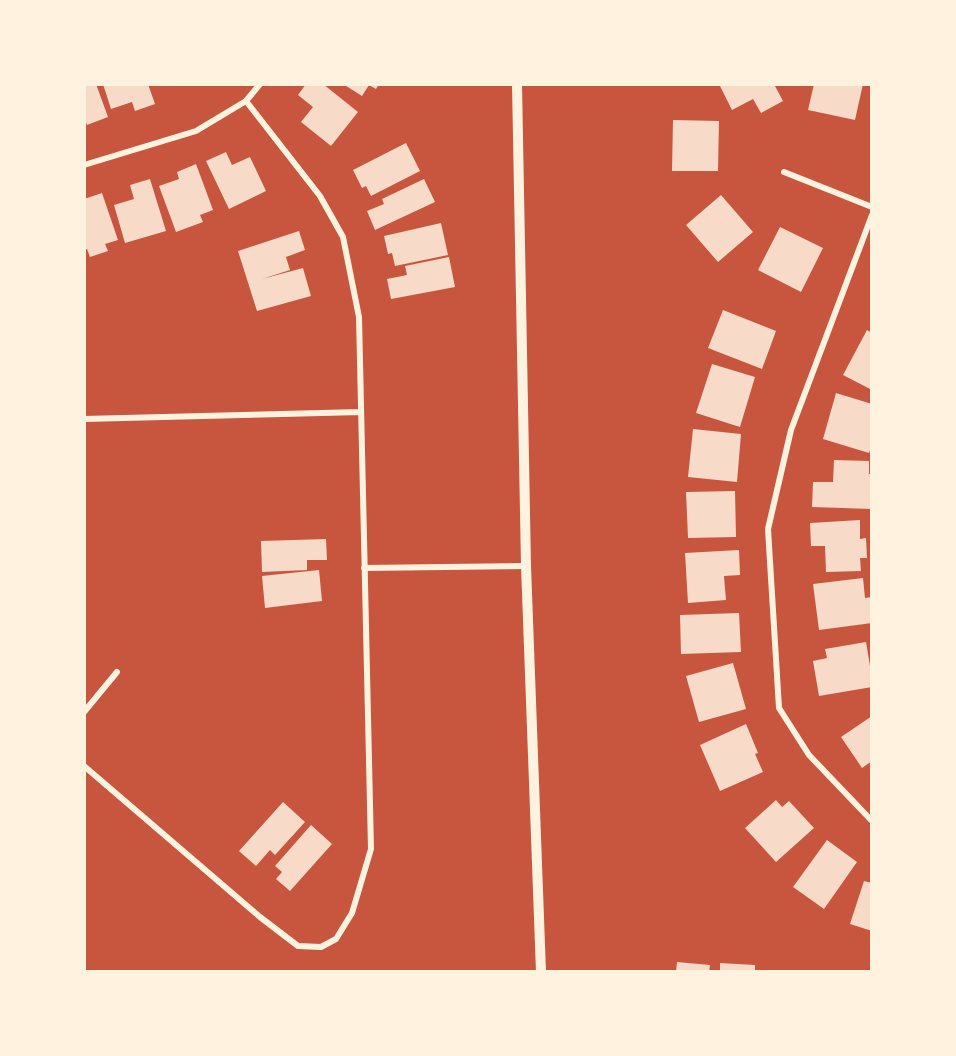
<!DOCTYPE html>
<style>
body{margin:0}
#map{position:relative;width:956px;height:1056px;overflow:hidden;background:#c8553d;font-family:"IBM Plex Sans",sans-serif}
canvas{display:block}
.frame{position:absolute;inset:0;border:86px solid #fff3e0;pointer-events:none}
</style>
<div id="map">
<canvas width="956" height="1056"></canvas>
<div class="frame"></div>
</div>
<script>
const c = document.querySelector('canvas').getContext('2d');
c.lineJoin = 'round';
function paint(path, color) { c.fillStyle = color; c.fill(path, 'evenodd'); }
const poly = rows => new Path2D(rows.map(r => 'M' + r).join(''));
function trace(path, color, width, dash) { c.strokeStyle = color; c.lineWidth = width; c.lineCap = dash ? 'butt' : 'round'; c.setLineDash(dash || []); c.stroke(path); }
paint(poly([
 [84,84,96,84,108,117,87,125,84,117],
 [103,84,148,84,155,104,135,111,132,102,111,109],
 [306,84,323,84,358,112,331,146,301,122,313,107,298,95],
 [343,84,379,84,376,89,369,85,362,96],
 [719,84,774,84,783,101,761,113,753,99,732,110],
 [814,84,863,84,855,120,808,110],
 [673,120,719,121,718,171,672,171],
 [406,143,420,171,371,196,366,186,362,188,353,170],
 [226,152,232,165,250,157,266,191,229,209,206,161],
 [196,164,213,210,200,215,203,222,176,232,159,186,179,179,177,172],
 [150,179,166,231,125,243,114,205,134,199,130,185],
 [424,179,435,202,375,230,367,211,384,204,382,199],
 [102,193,118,240,105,244,108,251,90,257,87,249,84,250,84,199],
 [721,195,753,232,718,262,686,225],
 [441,223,448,255,395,266,392,253,388,254,384,236],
 [780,227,823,248,801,292,758,270],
 [299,231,305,250,286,257,290,270,262,279,303,268,311,296,257,311,238,251],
 [449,257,455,287,391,299,387,279,407,275,405,266],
 [723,310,776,331,762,369,708,348],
 [867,330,872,333,872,390,843,375],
 [712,364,755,377,740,427,696,413],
 [836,393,872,404,872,445,869,453,823,439],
 [693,429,741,434,737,482,688,477],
 [834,460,869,461,869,474,872,474,872,509,812,507,813,482,833,482],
 [735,491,736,537,688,538,686,492],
 [860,520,860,539,866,538,867,558,860,558,861,571,826,572,825,546,811,546,810,523],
 [326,539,327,560,307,560,307,570,262,572,261,541],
 [739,550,740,575,724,576,726,600,688,603,685,553],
 [319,570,322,601,265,608,262,576],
 [863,578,865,598,872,597,872,623,819,630,813,584],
 [739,613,741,652,681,654,680,615],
 [866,642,872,678,872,687,819,696,813,661,827,658,825,649],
 [733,663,746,709,699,722,686,676],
 [872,716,872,761,862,768,841,737],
 [746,724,758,753,755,754,763,772,720,791,700,745],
 [776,800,782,807,789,801,814,828,776,862,745,828],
 [283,802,305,822,275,855,270,850,256,866,239,851],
 [311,825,332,844,290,891,276,879,282,872,275,866],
 [827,840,857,862,824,909,793,887],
 [864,881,872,883,872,931,850,924],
 [677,962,710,965,709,972,676,972],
 [720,963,755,965,755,972,720,972]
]), '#f7dbc8');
trace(poly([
 [84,165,196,131,246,101,260,84],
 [784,172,872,207],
 [872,215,791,430,768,529,779,708,809,755,872,821],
 [84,419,361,412],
 [364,568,526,566],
 [84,712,117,672],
 [84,766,260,917,298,946,321,947,336,939,352,913,371,849,359,317,343,237,320,196,246,101]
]), '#fff3e0', 6);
trace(poly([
 [517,84,526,566,541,972]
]), '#fff3e0', 10);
</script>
